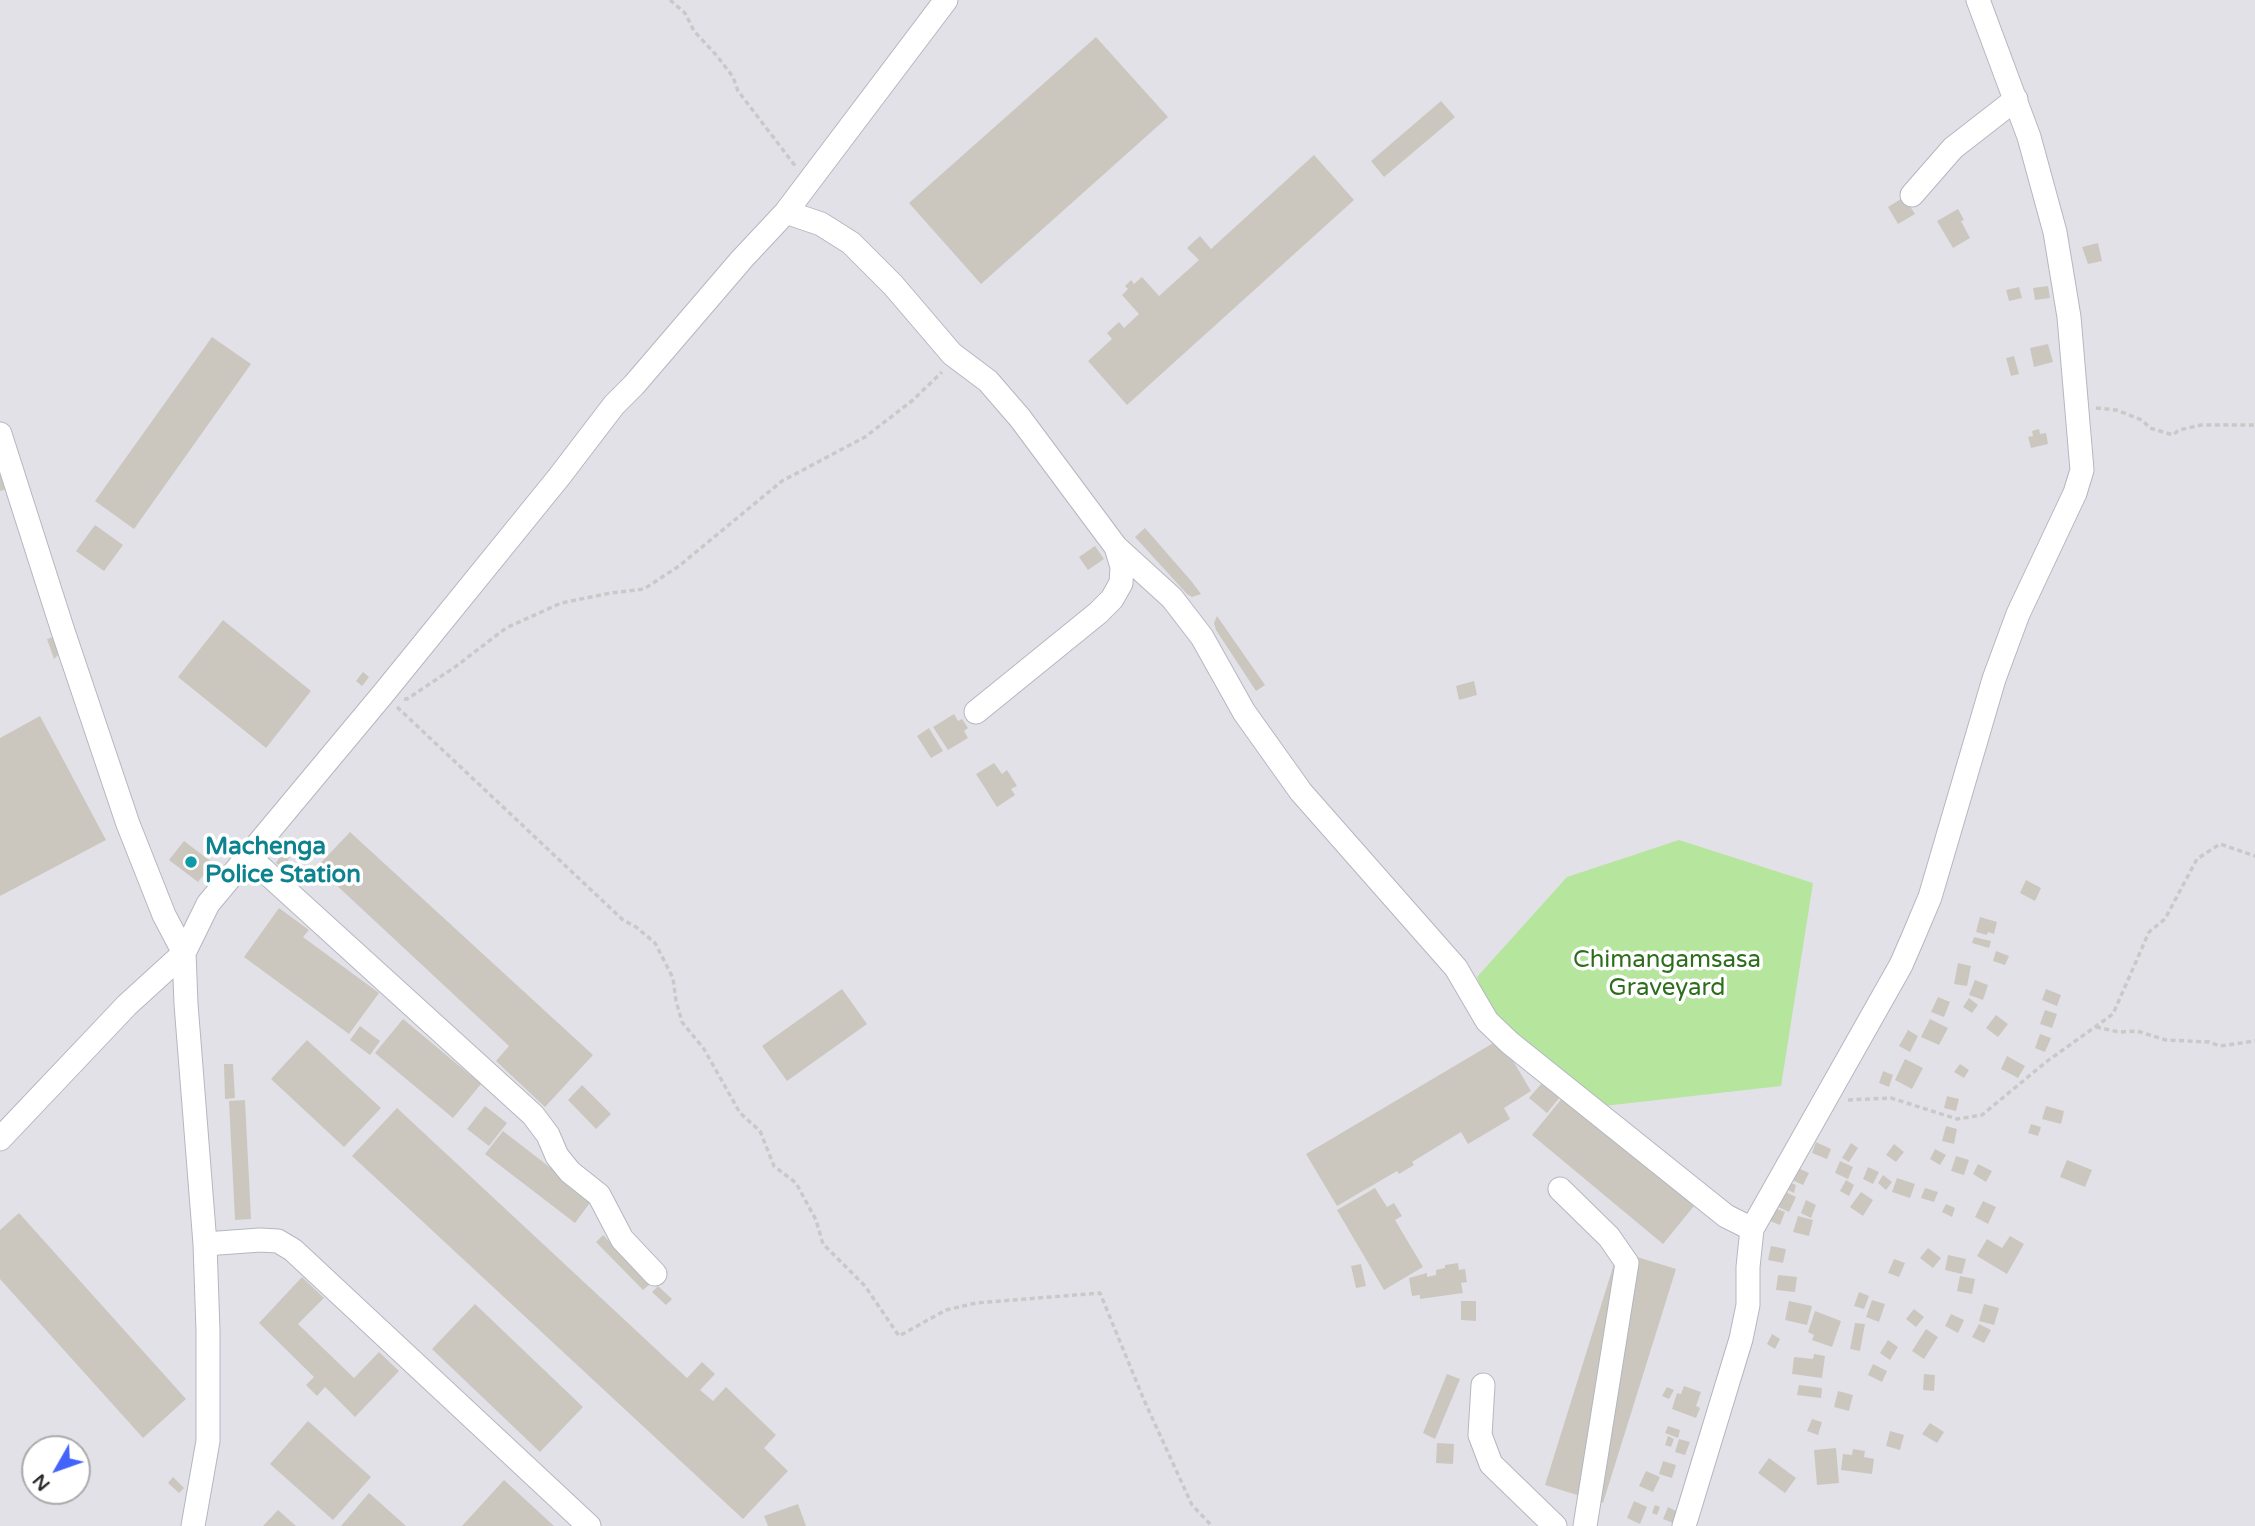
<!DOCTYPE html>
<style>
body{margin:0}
#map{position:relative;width:2255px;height:1526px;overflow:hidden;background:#efe9e1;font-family:"Varela Round",sans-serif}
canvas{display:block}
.north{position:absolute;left:21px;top:1435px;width:70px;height:70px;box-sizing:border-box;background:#fff;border:2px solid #ababab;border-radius:50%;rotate:230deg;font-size:19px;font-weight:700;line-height:28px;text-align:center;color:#2e2e2e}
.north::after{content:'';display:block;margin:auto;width:24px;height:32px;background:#4264fb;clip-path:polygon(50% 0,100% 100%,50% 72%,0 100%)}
</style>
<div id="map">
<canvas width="2255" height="1526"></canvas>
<div class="north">N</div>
</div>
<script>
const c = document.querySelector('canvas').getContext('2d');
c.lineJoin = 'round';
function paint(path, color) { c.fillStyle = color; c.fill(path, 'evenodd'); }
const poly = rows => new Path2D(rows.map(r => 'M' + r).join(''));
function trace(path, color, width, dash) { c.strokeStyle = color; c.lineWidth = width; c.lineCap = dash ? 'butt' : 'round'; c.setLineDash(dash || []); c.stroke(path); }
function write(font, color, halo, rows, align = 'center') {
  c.font = font + ' "Varela Round",sans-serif'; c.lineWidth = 7; c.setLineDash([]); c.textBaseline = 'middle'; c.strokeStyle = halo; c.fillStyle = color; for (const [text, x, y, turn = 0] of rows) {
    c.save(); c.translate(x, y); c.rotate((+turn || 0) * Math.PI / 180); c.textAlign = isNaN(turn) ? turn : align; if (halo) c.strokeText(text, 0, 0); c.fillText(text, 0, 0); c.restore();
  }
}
paint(poly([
 [0,0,2255,0,2255,1526,0,1526],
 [35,1449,77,1449,77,1491,35,1491]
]), '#e3e1e8');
paint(poly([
 [1679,840,1813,883,1781,1086,1604,1106,1490,1015,1477,977,1567,877]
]), '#b6e59e');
paint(poly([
 [1096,37,1168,117,981,284,909,203],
 [1441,101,1455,117,1384,177,1371,161],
 [1314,155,1354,200,1127,405,1088,361,1112,339,1107,333,1119,322,1124,328,1139,314,1122,295,1128,289,1125,286,1131,280,1134,284,1142,277,1159,296,1199,260,1187,248,1200,236,1211,249],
 [1904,197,1915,214,1898,224,1888,207],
 [1958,209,1964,220,1961,221,1970,238,1953,248,1937,221],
 [2098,243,2102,261,2088,264,2082,247],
 [2048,286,2050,298,2035,300,2033,288],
 [2019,287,2022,298,2009,301,2006,290],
 [212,337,251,364,134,529,95,501],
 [2048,344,2053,362,2034,367,2030,348],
 [2014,356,2019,374,2011,376,2006,358],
 [2039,429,2040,434,2046,433,2048,444,2031,448,2028,437,2033,436,2032,431],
 [0,470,7,489,0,491],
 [95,525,123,545,104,571,76,551],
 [1145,528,1192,582,1201,594,1192,597,1187,594,1135,537],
 [1095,546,1104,559,1088,570,1079,557],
 [1217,616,1265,685,1256,691,1216,630,1214,623],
 [223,620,311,691,266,748,178,677],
 [57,636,60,653,54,659,47,639],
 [363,672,369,677,362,686,356,681],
 [1474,681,1477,695,1459,700,1456,686],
 [954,714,958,721,962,719,968,728,964,731,968,738,948,750,933,727],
 [40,716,106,840,0,896,0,738],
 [929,728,943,751,931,758,917,736],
 [994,763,1002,774,1007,770,1017,786,1011,789,1015,795,997,807,976,774],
 [350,832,593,1055,545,1107,496,1061,509,1046,317,867],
 [184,841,213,863,198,882,169,860],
 [283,852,290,857,283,868,276,863],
 [2026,880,2041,888,2035,901,2020,893],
 [279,908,309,930,303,937,379,993,349,1034,244,957],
 [1980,917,1997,922,1994,934,1988,932,1987,935,1976,932],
 [1974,937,1991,941,1989,948,1972,943],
 [1996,951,2009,956,2005,965,1993,961],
 [1958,963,1971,966,1967,986,1954,984],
 [1975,980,1988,985,1983,1000,1969,995],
 [842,989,867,1024,787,1081,762,1046],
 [2046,989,2061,995,2057,1006,2042,1000],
 [1938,997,1950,1002,1944,1017,1931,1012],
 [1969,998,1978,1005,1972,1013,1963,1007],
 [2045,1010,2057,1014,2052,1028,2040,1024],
 [1996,1015,2008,1024,1998,1037,1986,1028],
 [403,1019,481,1084,453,1118,375,1053],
 [1930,1019,1948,1028,1939,1045,1921,1037],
 [360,1026,380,1041,370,1055,350,1040],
 [1908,1030,1918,1036,1910,1052,1899,1046],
 [2040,1034,2051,1038,2045,1052,2035,1048],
 [1500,1039,1531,1091,1504,1108,1510,1119,1468,1144,1461,1132,1412,1162,1414,1165,1399,1174,1397,1171,1337,1206,1306,1154],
 [307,1040,381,1108,344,1147,271,1079],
 [2007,1056,2025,1066,2018,1078,2001,1069],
 [1905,1059,1923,1068,1912,1089,1895,1080],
 [224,1064,233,1064,235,1098,225,1099],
 [1960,1064,1969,1070,1964,1078,1954,1072],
 [1883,1071,1893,1075,1889,1087,1879,1083],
 [1542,1083,1560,1097,1547,1113,1529,1098],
 [582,1085,611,1114,596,1129,568,1100],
 [1947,1096,1959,1099,1956,1111,1944,1108],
 [1563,1097,1694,1206,1663,1244,1532,1135],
 [245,1100,251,1219,235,1220,229,1101],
 [485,1106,507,1123,489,1146,467,1129],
 [2046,1106,2064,1111,2061,1124,2042,1119],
 [397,1108,687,1378,702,1362,715,1374,700,1390,713,1401,726,1387,776,1435,764,1448,788,1471,743,1519,352,1156],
 [2031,1124,2041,1127,2038,1136,2028,1133],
 [1946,1126,1957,1129,1954,1144,1942,1141],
 [503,1131,592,1200,575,1223,485,1154],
 [1816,1142,1831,1149,1827,1159,1812,1153],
 [1851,1143,1858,1148,1849,1162,1842,1158],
 [1894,1144,1904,1152,1896,1162,1886,1155],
 [1935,1149,1946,1155,1940,1165,1930,1159],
 [1956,1156,1969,1160,1964,1175,1951,1171],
 [2067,1160,2092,1170,2085,1187,2060,1177],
 [1840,1161,1853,1167,1848,1179,1835,1173],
 [1978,1164,1992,1171,1986,1182,1973,1174],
 [1796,1167,1809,1173,1803,1185,1790,1179],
 [1868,1167,1879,1172,1873,1184,1863,1179],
 [1883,1175,1892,1182,1886,1190,1878,1183],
 [1897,1178,1915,1184,1910,1198,1892,1192],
 [1846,1180,1854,1185,1849,1196,1840,1191],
 [1790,1183,1796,1185,1794,1193,1788,1190],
 [1375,1188,1387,1207,1394,1203,1402,1216,1395,1220,1423,1267,1384,1290,1337,1210],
 [1925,1188,1938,1192,1934,1202,1921,1198],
 [1786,1192,1796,1197,1789,1212,1778,1207],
 [1861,1192,1873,1200,1863,1216,1850,1207],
 [1806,1200,1816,1205,1811,1218,1801,1213],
 [1983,1201,1996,1207,1988,1224,1975,1217],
 [1946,1204,1955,1208,1952,1217,1942,1212],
 [1775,1208,1785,1212,1780,1225,1770,1221],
 [19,1213,186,1399,143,1438,0,1279,0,1230],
 [1798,1216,1813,1220,1809,1236,1793,1232],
 [603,1235,650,1284,643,1290,596,1242],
 [2010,1236,2024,1244,2007,1274,1977,1256,1987,1239,2002,1248],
 [1771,1246,1786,1249,1783,1263,1768,1260],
 [1928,1248,1941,1258,1933,1268,1920,1258],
 [1618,1251,1676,1269,1603,1503,1545,1485],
 [1948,1255,1966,1259,1962,1274,1945,1270],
 [1894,1259,1905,1263,1899,1277,1888,1273],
 [1458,1263,1459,1270,1465,1269,1467,1282,1461,1283,1463,1293,1420,1299,1420,1295,1412,1296,1409,1278,1427,1273,1427,1277,1436,1275,1436,1270,1445,1268,1445,1265],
 [1361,1264,1366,1286,1356,1288,1351,1266],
 [1778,1275,1797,1277,1795,1292,1776,1290],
 [1960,1276,1975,1279,1972,1294,1957,1291],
 [302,1277,324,1298,298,1324,354,1378,379,1352,399,1371,355,1417,325,1387,317,1396,306,1385,314,1377,259,1323],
 [658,1286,672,1299,666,1305,652,1292],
 [1859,1292,1869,1296,1864,1309,1854,1306],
 [1872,1300,1885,1304,1879,1322,1866,1317],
 [1461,1301,1476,1301,1476,1321,1461,1320],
 [1789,1301,1812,1306,1807,1325,1785,1320],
 [475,1304,583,1407,540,1452,432,1349],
 [1984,1304,1999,1308,1994,1325,1979,1321],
 [1914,1309,1924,1317,1916,1327,1906,1319],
 [1815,1311,1841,1321,1832,1347,1812,1340,1814,1335,1808,1332],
 [1951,1314,1964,1320,1958,1333,1945,1326],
 [1855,1323,1865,1324,1860,1351,1850,1349],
 [1979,1324,1991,1330,1984,1343,1972,1337],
 [1926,1329,1938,1337,1924,1359,1912,1351],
 [1772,1334,1780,1339,1775,1349,1767,1344],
 [1888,1340,1898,1347,1890,1360,1880,1353],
 [1814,1354,1825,1356,1822,1378,1792,1374,1794,1357,1813,1359],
 [1873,1364,1887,1371,1882,1382,1868,1375],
 [1447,1374,1460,1379,1435,1439,1423,1433],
 [1924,1374,1935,1375,1934,1391,1923,1390],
 [1799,1385,1822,1388,1821,1398,1797,1395],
 [1684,1386,1701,1392,1696,1406,1700,1408,1696,1418,1672,1409,1677,1393,1681,1394],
 [1667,1387,1674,1390,1669,1399,1662,1396],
 [1838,1391,1853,1395,1849,1411,1834,1407],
 [1812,1419,1822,1422,1818,1435,1807,1431],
 [308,1421,371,1477,333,1520,270,1464],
 [1930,1423,1944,1432,1937,1443,1922,1434],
 [1668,1426,1680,1430,1678,1438,1665,1433],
 [1890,1431,1904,1435,1900,1450,1886,1446],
 [1668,1436,1674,1439,1671,1447,1665,1445],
 [1679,1439,1690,1442,1685,1455,1675,1452],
 [1437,1443,1454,1444,1453,1464,1436,1463],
 [1836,1448,1839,1483,1817,1485,1814,1450],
 [1853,1449,1865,1451,1864,1457,1874,1459,1872,1474,1841,1470,1843,1454,1852,1455],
 [1769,1458,1796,1478,1785,1493,1758,1473],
 [1663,1461,1676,1465,1672,1478,1659,1474],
 [1646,1471,1660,1477,1653,1492,1639,1486],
 [173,1477,184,1488,179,1493,168,1483],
 [504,1480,554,1526,462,1526],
 [369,1493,406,1526,341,1526],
 [1634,1501,1647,1507,1640,1524,1627,1518],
 [798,1504,806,1526,768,1526,764,1516],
 [1655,1505,1660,1507,1657,1515,1652,1513],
 [1668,1507,1678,1512,1673,1523,1663,1519],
 [278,1510,296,1526,263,1526]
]), '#cbc7bf');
const minor = poly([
 [1912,195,1953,148,2016,99],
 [786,212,821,224,851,243,893,285,952,354,988,381,1020,418,1116,547,1172,598,1202,637,1244,712,1301,792,1456,968,1487,1021,1510,1043,1726,1216,1752,1229],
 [0,434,62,628,128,824,164,915,184,953,127,1005,0,1139],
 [976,712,1098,613,1112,599,1121,583,1122,567,1116,547],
 [247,855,533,1115,548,1135,557,1156,570,1172,599,1195,622,1239,655,1274],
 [1560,1189,1609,1237,1627,1263,1585,1526],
 [205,1244,260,1240,278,1241,293,1250,589,1526],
 [1483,1385,1480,1435,1491,1464,1555,1526],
 [193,1526,208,1441,208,1331,205,1244,186,1004,184,953,208,904,383,694,559,477,614,405,634,385,742,259,786,212,946,0],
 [1684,1526,1741,1339,1748,1305,1748,1267,1752,1229,1901,965,1914,935,1930,897,1994,679,2018,614,2075,493,2082,470,2069,317,2055,232,2029,137,1978,0]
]);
trace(minor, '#b4b7c1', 25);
trace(poly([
 [670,0,685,13,694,31,717,56,733,77,738,91,796,167],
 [2096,408,2116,410,2142,420,2150,428,2173,435,2179,430,2201,425,2255,425],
 [404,699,407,699,455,667,506,628,561,603,611,593,644,589,679,566,782,481,865,437,913,400,942,372],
 [397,707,623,920,636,927,655,943,673,978,676,1001,682,1022,704,1049,740,1113,760,1131,774,1166,796,1183,816,1220,823,1244,865,1286,899,1336,946,1310,976,1303,1100,1293,1144,1400,1192,1505,1212,1526],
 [2096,1027,2119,1032,2137,1031,2166,1040,2209,1042,2220,1046,2255,1041],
 [1848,1100,1891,1098,1957,1119,1982,1115,2046,1062,2113,1014,2149,932,2165,919,2197,859,2220,844,2255,856]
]), '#c9c9c9', 3.5, [5, 3.5]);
trace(minor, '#fff', 23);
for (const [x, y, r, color] of [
 [191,862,7,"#0f9aa8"]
]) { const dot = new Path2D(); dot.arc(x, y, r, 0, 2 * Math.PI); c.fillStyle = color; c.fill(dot); trace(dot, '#fff', 2.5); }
write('bold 24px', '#0d838f', '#fff', [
 ["Machenga",205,848],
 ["Police Station",205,876]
], 'left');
write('24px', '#2c6e1b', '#fff', [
 ["Chimangamsasa",1667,961],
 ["Graveyard",1667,989]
]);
</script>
